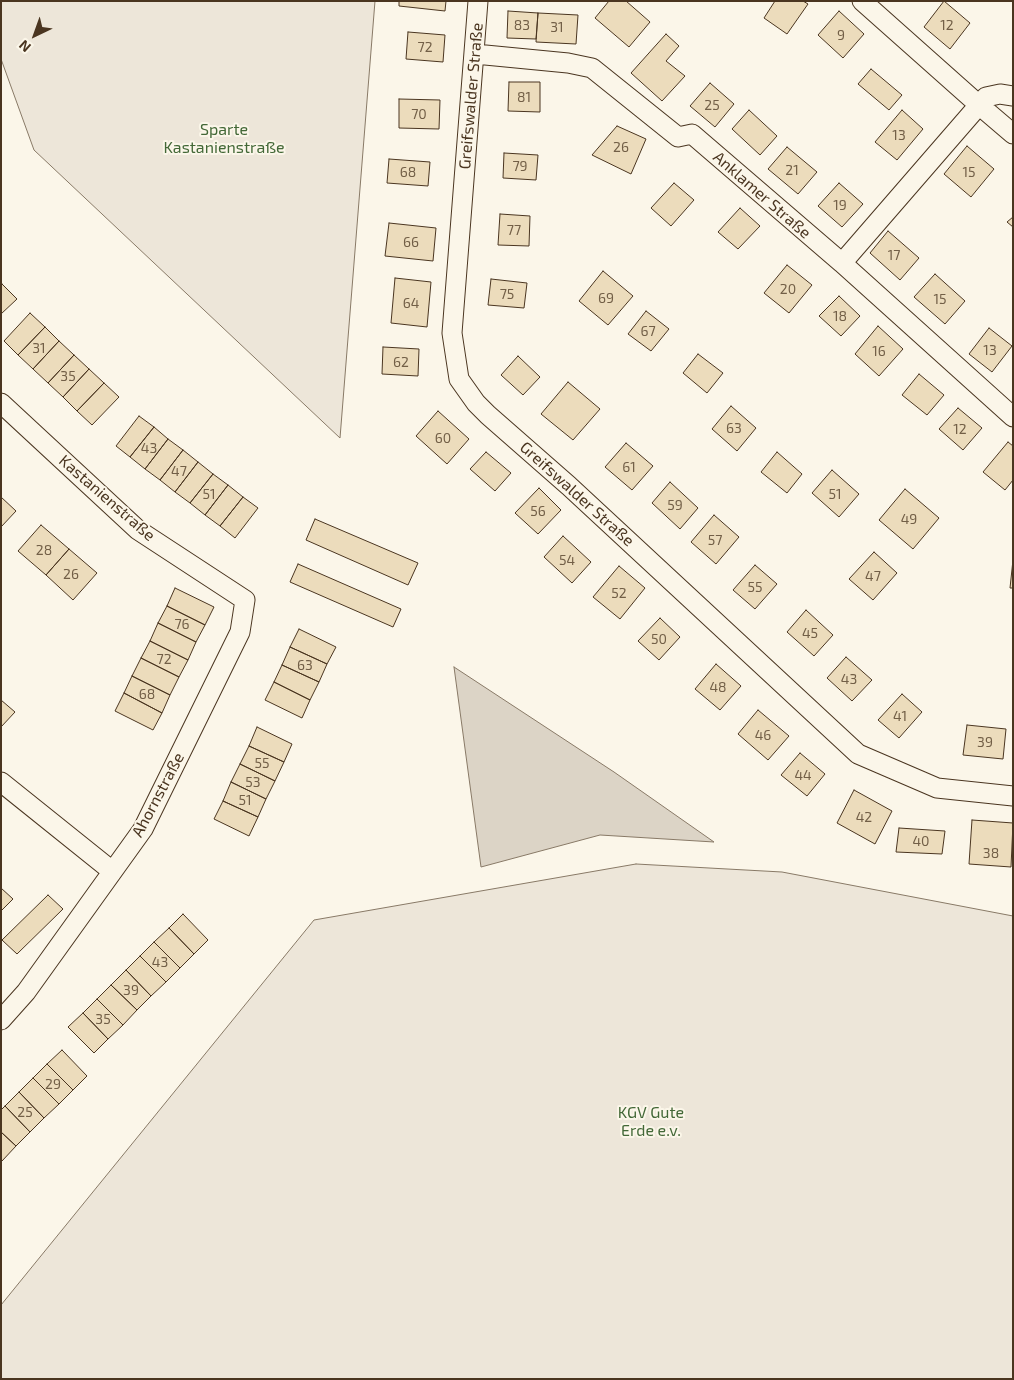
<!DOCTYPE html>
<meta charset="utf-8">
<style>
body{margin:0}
#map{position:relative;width:1014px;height:1380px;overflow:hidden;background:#fbf6e9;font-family:"Exo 2",sans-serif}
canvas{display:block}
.frame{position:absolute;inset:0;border:2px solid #4a3520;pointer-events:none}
.north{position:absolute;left:10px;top:10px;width:50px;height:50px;-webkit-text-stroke:4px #fbf6e9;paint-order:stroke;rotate:222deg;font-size:14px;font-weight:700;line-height:20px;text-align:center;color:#4a3520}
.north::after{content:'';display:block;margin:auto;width:18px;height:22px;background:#4a3520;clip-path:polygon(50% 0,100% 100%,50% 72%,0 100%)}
</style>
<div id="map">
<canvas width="1014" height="1380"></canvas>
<div class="frame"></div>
<div class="north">N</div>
</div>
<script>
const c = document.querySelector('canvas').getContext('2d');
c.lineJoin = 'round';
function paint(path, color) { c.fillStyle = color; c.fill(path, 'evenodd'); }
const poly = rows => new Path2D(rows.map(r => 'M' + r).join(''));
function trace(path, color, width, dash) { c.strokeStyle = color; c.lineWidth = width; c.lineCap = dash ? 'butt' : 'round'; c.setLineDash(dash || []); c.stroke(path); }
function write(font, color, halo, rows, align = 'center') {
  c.font = font + ' "Exo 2",sans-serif'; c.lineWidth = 4; c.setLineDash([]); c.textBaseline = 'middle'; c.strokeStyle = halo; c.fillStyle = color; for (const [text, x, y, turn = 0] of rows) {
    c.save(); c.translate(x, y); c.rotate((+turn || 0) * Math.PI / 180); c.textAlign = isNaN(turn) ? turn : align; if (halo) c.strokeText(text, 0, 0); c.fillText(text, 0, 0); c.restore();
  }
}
const green = poly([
 [1,1,375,1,340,438,34,150,1,59,1,1],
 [636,864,782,872,1013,916,1013,1379,1,1379,1,1305,314,920,636,864]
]);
paint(green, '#ede6d9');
trace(green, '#887966', 1);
const water = poly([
 [454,667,614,772,714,842,600,835,481,867,454,667]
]);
paint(water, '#dcd4c6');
trace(water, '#887966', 1);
const building = poly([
 [399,1,446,1,445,11,399,6,399,1],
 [609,1,626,1,650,22,629,47,595,18,609,1],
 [775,1,803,1,808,4,787,34,764,18,775,1],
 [944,1,970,23,950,49,924,27,944,1],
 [508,11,538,13,536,39,507,38,508,11],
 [839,11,864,34,843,58,818,35,839,11],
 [538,13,578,15,576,44,536,42,538,13],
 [408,32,445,35,443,62,406,59,408,32],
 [666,34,679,46,666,61,685,76,662,101,631,73,666,34],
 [871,69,902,95,889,110,858,84,871,69],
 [509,82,540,82,540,112,508,111,509,82],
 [710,83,734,104,715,127,690,106,710,83],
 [399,99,440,100,439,129,399,128,399,99],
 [749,110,777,136,760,155,732,129,749,110],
 [902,110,923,129,897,160,875,142,902,110],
 [617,126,646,139,631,174,592,155,617,126],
 [967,146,994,169,971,197,944,174,967,146],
 [787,147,817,172,798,194,768,169,787,147],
 [504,153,538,155,536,180,503,178,504,153],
 [389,159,430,162,428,186,387,183,389,159],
 [674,183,694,200,671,226,651,208,674,183],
 [839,183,863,204,842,227,818,206,839,183],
 [740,208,760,226,738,249,718,232,740,208],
 [500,214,530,216,529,246,498,245,500,214],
 [1013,217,1013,227,1007,222,1013,217],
 [389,223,436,228,433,261,385,256,389,223],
 [888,231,919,258,900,280,870,253,888,231],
 [787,265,812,285,789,313,764,293,787,265],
 [603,271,633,296,608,325,579,301,603,271],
 [935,274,965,301,945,324,914,297,935,274],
 [395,278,431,282,427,327,391,323,395,278],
 [491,279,527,283,524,308,488,305,491,279],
 [2,284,17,299,1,314,1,285,2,284],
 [839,296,860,316,841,336,819,316,839,296],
 [646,311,669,329,651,351,628,334,646,311],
 [30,313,45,327,18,355,4,341,30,313],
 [878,326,903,349,879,376,855,354,878,326],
 [45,327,59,341,33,369,18,355,45,327],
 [989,328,1012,346,992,372,969,354,989,328],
 [59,341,74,355,48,383,33,369,59,341],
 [383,347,419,349,418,376,382,374,383,347],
 [698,354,723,373,707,393,683,373,698,354],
 [74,355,89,369,63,397,48,383,74,355],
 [518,356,540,377,523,395,501,375,518,356],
 [89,369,104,383,77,411,63,397,89,369],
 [919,374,944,395,927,415,902,395,919,374],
 [568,382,600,409,573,440,541,414,568,382],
 [104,383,119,397,92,425,77,411,104,383],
 [731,406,756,428,737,451,712,429,731,406],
 [958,408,982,428,963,450,939,429,958,408],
 [438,411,469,439,447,464,416,436,438,411],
 [139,416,154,427,130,457,116,446,139,416],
 [154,427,168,439,145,469,130,457,154,427],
 [168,439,183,450,160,480,145,469,168,439],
 [1008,442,1013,446,1013,480,1005,490,983,472,1008,442],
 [626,443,653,466,632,490,605,467,626,443],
 [183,450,198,462,175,492,160,480,183,450],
 [486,452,511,473,495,491,470,469,486,452],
 [777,452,802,474,787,493,761,472,777,452],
 [198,462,213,474,190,503,175,492,198,462],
 [832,470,859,494,839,517,812,493,832,470],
 [213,474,228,485,205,515,190,503,213,474],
 [670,482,698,508,680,529,652,503,670,482],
 [228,485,243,497,220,526,205,515,228,485],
 [539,488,561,510,538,534,515,513,539,488],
 [905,489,939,518,913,549,879,520,905,489],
 [1,497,16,511,1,527,1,497],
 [243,497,258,508,235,538,220,526,243,497],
 [714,515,739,537,716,564,691,542,714,515],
 [315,519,418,563,408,585,306,540,315,519],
 [41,525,69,549,46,575,18,551,41,525],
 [563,536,591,562,572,583,544,557,563,536],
 [69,549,97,573,73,600,46,575,69,549],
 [874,552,897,573,873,600,849,579,874,552],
 [1013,560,1013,588,1010,588,1013,560],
 [298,564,401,609,393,627,290,582,298,564],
 [755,565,777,584,755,609,733,590,755,565],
 [619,566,645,588,620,619,593,597,619,566],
 [175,588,214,607,205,625,167,606,175,588],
 [167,606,205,625,196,642,158,623,167,606],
 [806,610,833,635,814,656,787,632,806,610],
 [660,618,680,637,659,660,638,641,660,618],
 [158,623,196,642,188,660,150,641,158,623],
 [299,629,336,647,327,664,290,647,299,629],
 [150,641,188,660,179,677,141,658,150,641],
 [290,647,327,664,319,682,282,665,290,647],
 [846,657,872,680,852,701,827,678,846,657],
 [141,658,179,677,170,695,132,676,141,658],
 [716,664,741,686,720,710,695,689,716,664],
 [282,665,319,682,310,700,274,682,282,665],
 [132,676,170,695,162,713,124,693,132,676],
 [274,682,310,700,302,718,265,700,274,682],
 [124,693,162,713,153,730,115,711,124,693],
 [902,694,922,712,899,738,878,720,902,694],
 [1,700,15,712,1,727,1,700],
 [758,710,789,736,768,760,738,734,758,710],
 [967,725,1006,729,1003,759,963,755,967,725],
 [257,727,292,744,284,762,249,746,257,727],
 [249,746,284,762,275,781,240,764,249,746],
 [800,753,825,774,807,796,781,775,800,753],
 [240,764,275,781,266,799,231,782,240,764],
 [231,782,266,799,258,817,223,801,231,782],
 [854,790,892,811,875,844,837,823,854,790],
 [223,801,258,817,249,836,214,819,223,801],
 [972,820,1013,823,1011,867,969,864,972,820],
 [899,828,945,831,942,854,896,852,899,828],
 [1,888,13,899,1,911,1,888],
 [48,895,63,909,17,954,2,940,48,895],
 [183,914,208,940,194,954,169,928,183,914],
 [169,928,194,954,180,968,154,942,169,928],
 [154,942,180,968,166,982,140,956,154,942],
 [140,956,166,982,151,996,126,970,140,956],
 [126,970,151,996,137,1010,111,985,126,970],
 [111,985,137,1010,123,1025,97,999,111,985],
 [97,999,123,1025,108,1039,83,1013,97,999],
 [83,1013,108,1039,94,1053,68,1027,83,1013],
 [62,1050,87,1076,73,1090,47,1064,62,1050],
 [47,1064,73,1090,59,1104,33,1078,47,1064],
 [33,1078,59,1104,44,1118,19,1092,33,1078],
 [19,1092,44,1118,30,1132,5,1106,19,1092],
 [5,1106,30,1132,16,1146,1,1132,1,1110,5,1106],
 [1,1132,16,1146,2,1161,1,1161,1,1132]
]);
paint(building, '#ecdcbc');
trace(building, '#4a3520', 1);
const street = poly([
 [478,1,452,333,459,379,476,403,488,415,569,486,858,754,937,788,1013,796],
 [862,1,979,105,986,97,1000,94,1013,96],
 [475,54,568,63,592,68,678,137,692,134,842,263,1013,417],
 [842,263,979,105,1013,134],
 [1,403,138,530,245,600,240,632,143,829,26,992,1,1020],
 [1,782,112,871]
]);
trace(street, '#4a3520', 21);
trace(street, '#fbf6e9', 19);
write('14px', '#725f47', null, [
 ["83",522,25],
 ["12",947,25],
 ["31",557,27],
 ["9",841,35],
 ["72",425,47],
 ["81",524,97],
 ["25",712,105],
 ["70",419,114],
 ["13",899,135],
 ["26",621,147],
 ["79",520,166],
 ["21",792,170],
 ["68",408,172],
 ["15",969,172],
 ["19",840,205],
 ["77",514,230],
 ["66",411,242],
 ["17",894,255],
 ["20",788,289],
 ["75",507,294],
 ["69",606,298],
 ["15",940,299],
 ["64",411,303],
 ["18",840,316],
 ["67",648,331],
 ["31",39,348],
 ["13",990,350],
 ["16",879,351],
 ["62",401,362],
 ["35",68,376],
 ["63",734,428],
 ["12",960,429],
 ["60",443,438],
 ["43",149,448],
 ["61",629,467],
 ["47",179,471],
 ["51",209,494],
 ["51",835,494],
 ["59",675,505],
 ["56",538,511],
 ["49",909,519],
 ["57",715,540],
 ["28",44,550],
 ["54",567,560],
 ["26",71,574],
 ["47",873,576],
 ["55",755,587],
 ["52",619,593],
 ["76",182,624],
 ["45",810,633],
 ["50",659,639],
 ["72",164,659],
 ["63",305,665],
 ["43",849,679],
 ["48",718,687],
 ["68",147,694],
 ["41",900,716],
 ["46",763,735],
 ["39",985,742],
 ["55",262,763],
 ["44",803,775],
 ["53",253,782],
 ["51",245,800],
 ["42",864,817],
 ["40",921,841],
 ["38",991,853],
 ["43",160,962],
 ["39",131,990],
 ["35",103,1019],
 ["29",53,1084],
 ["25",25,1112]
]);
write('16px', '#4a3520', '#fbf6e9', [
 ["Greifswalder Straße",471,96,-85],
 ["Anklamer Straße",762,195,41],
 ["Greifswalder Straße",577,494,42],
 ["Kastanienstraße",107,498,41],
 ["Ahornstraße",158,795,-62]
]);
write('16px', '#436837', '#fbf6e9', [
 ["Sparte",224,130],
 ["Kastanienstraße",224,148],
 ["KGV Gute",651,1113],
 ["Erde e.v.",651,1131]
]);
</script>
